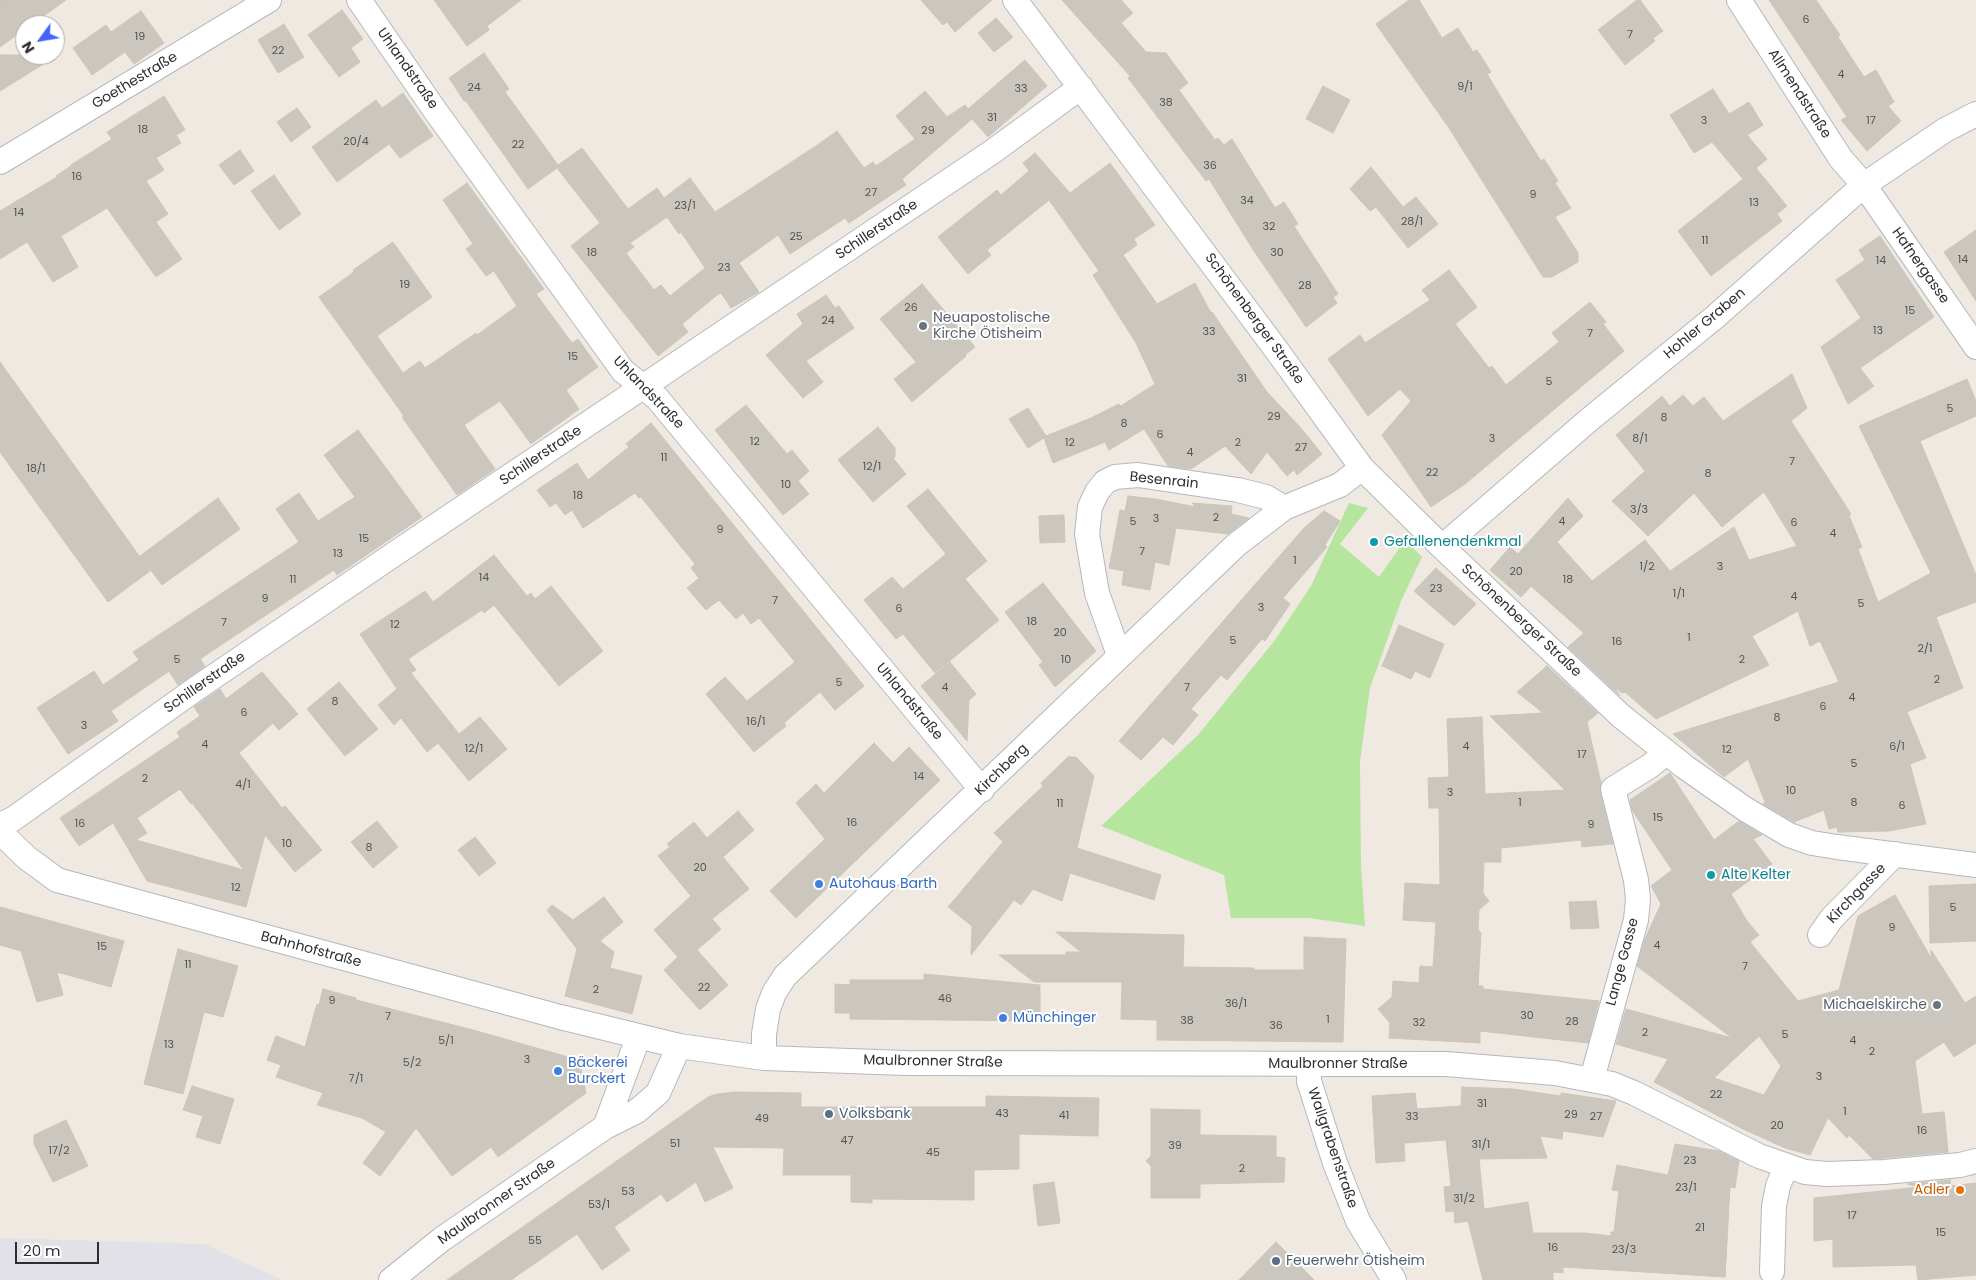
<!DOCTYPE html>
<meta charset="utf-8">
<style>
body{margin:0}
#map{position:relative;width:1976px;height:1280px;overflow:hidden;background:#efe9e1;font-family:Poppins,sans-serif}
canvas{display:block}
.north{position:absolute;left:15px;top:15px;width:50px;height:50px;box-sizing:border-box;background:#fff;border:1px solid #ababab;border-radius:50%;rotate:238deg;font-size:14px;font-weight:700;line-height:20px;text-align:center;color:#2e2e2e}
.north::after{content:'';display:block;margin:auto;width:18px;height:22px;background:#4264fb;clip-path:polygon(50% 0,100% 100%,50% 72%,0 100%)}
.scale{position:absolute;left:15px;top:1242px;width:84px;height:22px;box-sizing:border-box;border:2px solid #2e2e2e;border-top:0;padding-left:6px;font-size:15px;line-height:18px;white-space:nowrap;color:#2e2e2e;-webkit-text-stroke:4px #fff;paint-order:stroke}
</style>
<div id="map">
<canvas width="1976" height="1280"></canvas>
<div class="north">N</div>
<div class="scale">20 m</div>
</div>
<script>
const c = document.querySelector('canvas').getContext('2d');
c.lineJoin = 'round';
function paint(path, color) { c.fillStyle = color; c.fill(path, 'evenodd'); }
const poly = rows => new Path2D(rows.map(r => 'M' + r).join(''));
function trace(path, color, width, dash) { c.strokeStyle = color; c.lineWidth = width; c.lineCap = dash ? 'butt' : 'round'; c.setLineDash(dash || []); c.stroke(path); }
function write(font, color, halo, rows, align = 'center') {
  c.font = font + ' Poppins,sans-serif'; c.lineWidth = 4; c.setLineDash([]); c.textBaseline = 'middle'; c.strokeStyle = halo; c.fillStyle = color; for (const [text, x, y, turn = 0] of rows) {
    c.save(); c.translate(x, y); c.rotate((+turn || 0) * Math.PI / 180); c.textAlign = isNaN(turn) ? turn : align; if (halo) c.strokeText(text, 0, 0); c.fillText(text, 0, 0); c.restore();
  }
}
paint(poly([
 [0,1238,204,1244,282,1280,0,1280]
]), '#e3e1e8');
paint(poly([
 [1349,503,1368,508,1340,544,1379,577,1405,540,1422,557,1401,601,1370,688,1360,761,1361,865,1365,926,1309,918,1231,918,1224,875,1101,826,1198,735,1275,640,1311,586]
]), '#b6e59e');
const building = poly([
 [0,0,66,0,31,25,25,25,25,29,0,47,0,0],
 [434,0,521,0,487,26,489,30,467,46,434,0],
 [921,0,992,0,955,32,947,22,943,25,921,0],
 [1062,0,1121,0,1133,13,1121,23,1146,52,1166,53,1188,83,1179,90,1215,140,1218,138,1224,145,1232,139,1275,208,1284,202,1298,224,1294,226,1338,294,1333,297,1337,303,1306,327,1254,251,1209,179,1206,181,1128,78,1130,76,1062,0],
 [1409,0,1419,0,1442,38,1458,28,1473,52,1477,50,1491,72,1487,74,1502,99,1541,161,1544,159,1558,181,1555,183,1571,208,1555,217,1578,253,1578,262,1552,277,1543,277,1449,128,1376,24,1409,0],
 [1637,0,1640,0,1663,31,1653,38,1655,41,1625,65,1598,30,1637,0],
 [1769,0,1816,0,1840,35,1838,37,1864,77,1876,70,1894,102,1888,106,1901,121,1867,151,1841,120,1847,117,1769,0],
 [342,10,363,39,351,48,360,62,339,77,308,35,342,10],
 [141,11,164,43,134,64,125,52,92,75,73,48,106,25,111,32,141,11],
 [996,18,1013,37,994,52,978,33,996,18],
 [284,24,304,57,278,73,258,40,284,24],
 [484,53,509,89,505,92,558,165,582,148,628,209,657,188,664,198,690,178,715,212,816,146,837,131,864,168,873,162,876,166,915,139,896,116,925,91,947,117,965,105,968,109,1025,60,1047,86,988,137,972,119,902,179,906,185,849,223,845,218,790,254,778,235,739,263,759,292,731,308,721,293,716,296,682,324,688,332,658,356,571,246,600,223,557,168,528,189,466,101,464,101,449,78,484,53],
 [667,217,679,234,681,232,705,268,670,296,661,285,654,290,626,253,634,247,630,243,667,217],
 [0,55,58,55,0,91,0,55],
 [1323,86,1350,100,1333,133,1306,119,1323,86],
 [1713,89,1729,114,1749,102,1763,125,1747,135,1767,159,1756,168,1787,206,1777,214,1782,221,1711,276,1678,231,1743,179,1712,142,1694,153,1670,115,1713,89],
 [403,93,433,136,400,158,389,144,337,182,312,147,376,100,382,108,403,93],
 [164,96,185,130,176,135,181,143,156,158,164,170,146,181,168,214,156,222,182,259,156,277,107,208,61,236,78,267,53,282,27,242,0,259,0,211,57,177,56,176,71,166,71,165,112,139,107,132,164,96],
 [297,108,311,127,291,142,277,122,297,108],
 [240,150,254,171,234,185,219,165,240,150],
 [1035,153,1070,193,1110,163,1155,225,1134,239,1137,245,1123,255,1157,304,1195,283,1211,313,1212,312,1267,392,1300,427,1322,454,1297,475,1294,470,1287,476,1267,452,1251,474,1225,446,1191,469,1168,466,1144,429,1109,450,1105,442,1053,463,1044,438,1028,448,1009,419,1028,408,1046,436,1091,418,1119,404,1121,406,1155,384,1136,343,1093,275,1099,271,1049,200,987,250,991,255,968,274,938,237,997,190,1001,195,1029,171,1023,163,1035,153],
 [1371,167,1403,207,1416,197,1438,224,1408,248,1376,207,1370,211,1350,189,1371,167],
 [274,175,301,214,279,230,251,191,274,175],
 [467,183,544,289,536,294,572,343,578,339,598,367,566,390,579,409,531,444,500,401,464,425,495,469,457,495,402,417,404,416,319,297,354,272,353,270,393,242,432,297,377,336,403,373,420,361,425,368,476,333,477,335,517,306,494,271,486,276,466,249,473,244,443,200,467,183],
 [1976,230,1976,301,1944,252,1976,230],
 [1880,236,1934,317,1860,368,1874,386,1848,404,1821,347,1861,318,1836,280,1865,260,1859,250,1880,236],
 [1449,270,1477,307,1455,324,1489,368,1492,366,1506,385,1559,342,1552,333,1590,302,1606,322,1603,324,1624,351,1465,484,1431,507,1382,435,1411,401,1400,389,1368,416,1328,359,1360,335,1365,343,1430,300,1422,290,1449,270],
 [922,284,975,347,965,355,966,356,912,402,894,379,916,362,880,319,922,284],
 [826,295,835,308,839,306,854,328,806,361,823,382,803,398,766,355,803,324,797,314,826,295],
 [0,362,150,571,108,602,0,452,0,362],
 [1792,374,1807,408,1791,421,1851,514,1849,516,1862,547,1858,549,1878,602,1931,573,1859,426,1967,379,1976,401,1976,416,1920,441,1976,575,1976,602,1936,617,1963,688,1907,712,1926,758,1910,764,1926,824,1889,831,1838,832,1837,827,1829,829,1824,810,1794,822,1763,804,1765,802,1748,759,1724,777,1673,734,1839,682,1820,641,1810,646,1798,611,1752,636,1769,665,1656,719,1625,692,1622,693,1614,686,1620,696,1568,647,1584,633,1531,586,1521,597,1490,570,1510,547,1518,554,1568,498,1583,516,1557,542,1592,581,1645,540,1670,571,1734,527,1749,560,1797,546,1764,492,1722,527,1694,493,1648,536,1612,501,1645,471,1616,435,1662,396,1670,406,1683,395,1693,406,1704,397,1723,421,1792,374],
 [746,405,787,454,792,450,809,471,798,481,809,494,783,515,715,430,746,405],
 [651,423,864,686,835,710,820,692,784,723,786,726,754,752,706,694,725,677,747,701,795,662,759,618,751,624,743,613,736,619,719,600,706,610,687,588,699,578,691,568,695,564,641,497,639,498,635,493,583,528,572,510,565,515,556,503,550,507,537,490,577,463,588,480,629,447,626,444,651,423],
 [878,427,895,448,895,457,893,458,906,474,873,502,838,460,878,427],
 [358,430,422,517,337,575,334,570,200,659,205,666,178,685,169,671,111,711,118,721,68,754,37,708,94,671,103,685,139,660,133,652,299,542,276,509,299,493,318,521,355,497,324,455,358,430],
 [928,489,987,561,965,579,999,620,935,673,903,634,896,639,864,600,892,577,903,589,946,554,907,506,928,489],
 [1128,496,1155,499,1196,507,1192,503,1232,506,1231,514,1249,518,1228,534,1176,528,1169,565,1155,562,1150,590,1122,585,1124,571,1109,568,1120,510,1125,511,1128,496],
 [218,498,240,529,162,585,140,556,218,498],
 [1324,511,1340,521,1325,545,1327,547,1283,598,1290,604,1265,641,1262,639,1227,680,1221,675,1191,709,1198,715,1173,745,1163,737,1141,760,1119,741,1304,528,1324,511],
 [1064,515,1065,542,1040,543,1039,516,1064,515],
 [494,555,527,596,531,593,535,599,551,586,603,651,559,686,494,605,484,613,482,610,408,659,416,670,411,673,459,734,480,717,507,749,469,781,438,743,427,752,401,718,394,725,378,705,397,689,360,634,425,591,433,602,494,555],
 [1436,568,1476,604,1454,626,1414,591,1436,568],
 [1043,583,1096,651,1055,687,1039,665,1043,662,1005,612,1043,583],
 [1399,625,1444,644,1430,678,1415,671,1411,679,1382,666,1399,625],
 [950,662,976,694,969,700,967,741,921,686,950,662],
 [1547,666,1598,713,1587,722,1601,783,1600,792,1613,844,1582,847,1581,840,1501,848,1501,862,1484,862,1483,893,1489,901,1479,910,1478,929,1481,933,1478,986,1483,986,1483,989,1599,1001,1588,1043,1480,1031,1480,1043,1389,1038,1390,1023,1378,1009,1392,997,1393,981,1419,983,1420,966,1433,967,1436,922,1403,920,1405,883,1440,885,1439,808,1429,808,1428,778,1449,777,1447,719,1482,717,1485,794,1565,790,1490,716,1543,713,1517,692,1547,666],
 [262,672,298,714,279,730,273,723,239,753,282,808,285,806,322,850,295,872,265,835,246,907,147,881,113,823,79,846,60,818,180,737,177,732,200,716,194,707,220,689,226,699,262,672],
 [180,789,191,804,192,803,244,870,136,840,147,833,137,818,180,789],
 [339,682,378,729,345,756,307,709,339,682],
 [874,743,893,763,909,747,940,780,796,918,770,891,825,839,796,803,816,784,824,793,874,743],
 [1068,757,1076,757,1094,776,1077,848,1161,875,1154,900,1070,873,1062,901,1033,889,1021,905,1014,900,971,955,972,926,948,907,1003,842,994,833,1043,786,1041,783,1068,757],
 [1670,773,1714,840,1739,821,1762,835,1753,839,1772,864,1731,894,1747,921,1759,935,1750,942,1798,1001,1839,990,1858,916,1895,895,1931,958,1931,950,1965,1003,1976,996,1976,1043,1954,1057,1944,1042,1915,1061,1922,1114,1944,1112,1948,1152,1873,1159,1849,1135,1847,1138,1828,1118,1810,1155,1785,1148,1743,1129,1654,1082,1668,1059,1616,1044,1626,1009,1732,1038,1637,966,1644,941,1661,904,1651,886,1672,870,1632,810,1630,800,1670,773],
 [1759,1036,1781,1066,1764,1095,1714,1078,1759,1036],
 [738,811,754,830,723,857,749,889,712,919,721,929,697,950,728,985,700,1010,664,970,678,957,654,930,691,896,658,856,670,847,667,844,694,822,707,838,738,811],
 [377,821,398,847,373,868,351,842,377,821],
 [475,837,496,863,479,876,458,850,475,837],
 [1976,884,1976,941,1930,943,1929,886,1976,884],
 [604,897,623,922,600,941,614,952,610,968,642,976,632,1014,565,996,577,949,547,910,552,905,573,920,604,897],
 [1596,901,1599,928,1571,929,1569,902,1596,901],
 [0,907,124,941,111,987,57,972,63,995,37,1002,21,951,0,945,0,907],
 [1056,932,1184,935,1183,967,1254,968,1254,970,1304,970,1304,937,1346,939,1343,1042,1157,1040,1157,1020,1121,1019,1122,982,1034,982,999,955,1066,955,1066,952,1081,952,1056,932],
 [178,949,238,966,223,1017,204,1012,183,1094,144,1084,178,949],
 [924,974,1040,985,1040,1021,850,1019,850,1013,835,1013,835,984,850,985,850,980,924,980,924,974],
 [323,989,356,998,356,1000,473,1030,579,1060,586,1093,498,1157,491,1147,452,1176,416,1128,380,1176,363,1163,386,1132,362,1118,317,1105,323,1093,276,1077,281,1065,267,1060,276,1036,305,1047,317,1004,319,1005,323,989],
 [192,1086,234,1099,220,1144,196,1137,203,1116,183,1110,192,1086],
 [1462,1087,1513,1089,1561,1096,1561,1093,1616,1101,1603,1137,1563,1131,1562,1139,1540,1136,1547,1158,1479,1159,1484,1209,1528,1202,1533,1233,1585,1233,1611,1236,1611,1232,1614,1232,1619,1191,1612,1190,1617,1165,1668,1175,1675,1144,1719,1151,1739,1161,1735,1188,1730,1187,1725,1277,1563,1267,1563,1273,1553,1272,1553,1280,1483,1280,1468,1221,1455,1223,1454,1211,1446,1212,1444,1187,1451,1186,1446,1140,1404,1143,1405,1161,1376,1163,1372,1096,1415,1093,1417,1109,1461,1106,1462,1087],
 [735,1092,801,1093,801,1107,986,1107,986,1096,1099,1098,1098,1136,1019,1134,1019,1169,974,1170,974,1200,872,1199,872,1203,851,1202,851,1175,783,1175,784,1148,713,1147,733,1188,705,1202,696,1182,667,1202,661,1194,614,1227,630,1250,602,1270,577,1234,511,1280,447,1280,708,1097,717,1094,735,1092],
 [1151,1109,1200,1110,1200,1135,1276,1136,1276,1157,1285,1158,1284,1182,1200,1184,1200,1198,1151,1198,1151,1166,1146,1161,1151,1156,1151,1109],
 [66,1120,88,1166,53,1182,34,1144,34,1135,66,1120],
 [1950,1180,1951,1186,1976,1183,1976,1275,1918,1280,1916,1265,1833,1267,1833,1239,1814,1241,1814,1198,1920,1187,1907,1184,1950,1180],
 [1054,1182,1060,1223,1038,1226,1033,1185,1054,1182],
 [1276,1242,1314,1280,1239,1280,1276,1242]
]);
paint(building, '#cbc7bf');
trace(building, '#cbc5ba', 1);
const minor = poly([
 [359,0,434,109,623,371,657,398,982,790],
 [1015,0,1275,348,1362,468,1442,547,1621,716,1685,767,1745,809,1789,835,1812,843,1837,847,1976,865],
 [1739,0,1841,159,1864,185,1976,347],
 [0,162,269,0],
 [1442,547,1590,419,1715,317,1864,185,1945,130,1976,114],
 [1119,655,1097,593,1087,534,1090,507,1097,492,1105,482,1115,477,1138,475,1238,490,1266,497,1284,508],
 [0,825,13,819,197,688,418,538,992,152,1081,87],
 [0,832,27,858,57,880,560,1017,679,1046,764,1058,906,1063,1446,1064,1555,1073,1612,1084,1634,1093,1759,1156,1805,1172,1827,1174,1884,1172,1960,1165,1976,1161],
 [1820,935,1832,918,1895,854],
 [764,1058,764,1034,768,1009,774,993,785,976,1236,545,1284,508,1340,485,1362,468],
 [1309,1065,1309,1081,1335,1163,1358,1221,1394,1280],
 [1592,1079,1636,920,1638,899,1636,880,1613,789,1650,766,1666,753],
 [605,1127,638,1038],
 [1772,1272,1774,1206,1778,1186,1786,1166],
 [391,1280,442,1239,605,1127,637,1111,658,1093,679,1046]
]);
trace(minor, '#b4b7c1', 26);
trace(minor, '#fff', 24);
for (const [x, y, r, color] of [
 [923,326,5,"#6b7280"],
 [1374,542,5,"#0f9aa8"],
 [1711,875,5,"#0f9aa8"],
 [819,884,5,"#3f7fe0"],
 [1937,1005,5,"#6b7280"],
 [1003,1018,5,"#3f7fe0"],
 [558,1071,5,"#3f7fe0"],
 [829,1114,5,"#5c6f8a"],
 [1960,1190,5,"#e8710a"],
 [1276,1261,5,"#5c6f8a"]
]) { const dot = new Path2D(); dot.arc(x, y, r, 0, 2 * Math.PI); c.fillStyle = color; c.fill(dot); trace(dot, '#fff', 2); }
write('11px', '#555452', null, [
 ["6",1806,20],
 ["7",1630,35],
 ["19",140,37],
 ["22",278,51],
 ["4",1841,75],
 ["9/1",1465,87],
 ["24",474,88],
 ["33",1021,89],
 ["38",1166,103],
 ["31",992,118],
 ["3",1704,121],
 ["17",1871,121],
 ["18",143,130],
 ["29",928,131],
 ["20/4",356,142],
 ["22",518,145],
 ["36",1210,166],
 ["16",77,177],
 ["27",871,193],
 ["9",1533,195],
 ["34",1247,201],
 ["13",1754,203],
 ["23/1",685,206],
 ["14",19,213],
 ["28/1",1412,222],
 ["32",1269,227],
 ["25",796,237],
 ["11",1705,241],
 ["18",592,253],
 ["30",1277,253],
 ["14",1963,260],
 ["14",1881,261],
 ["23",724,268],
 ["19",405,285],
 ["28",1305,286],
 ["26",911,308],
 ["15",1910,311],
 ["24",828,321],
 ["13",1878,331],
 ["33",1209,332],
 ["7",1590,334],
 ["15",573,357],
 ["31",1242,379],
 ["5",1549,382],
 ["5",1950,409],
 ["29",1274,417],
 ["8",1664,418],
 ["8",1124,424],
 ["6",1160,435],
 ["3",1492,439],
 ["8/1",1640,439],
 ["12",755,442],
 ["12",1070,443],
 ["2",1238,443],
 ["27",1301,448],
 ["4",1190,453],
 ["11",664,458],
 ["7",1792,462],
 ["12/1",872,467],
 ["18/1",36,469],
 ["22",1432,473],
 ["8",1708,474],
 ["10",786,485],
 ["18",578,496],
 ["3/3",1639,510],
 ["2",1216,518],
 ["3",1156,519],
 ["5",1133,522],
 ["4",1562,522],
 ["6",1794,523],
 ["9",720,530],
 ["4",1833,534],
 ["15",364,539],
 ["7",1142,552],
 ["13",338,554],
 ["1",1295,561],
 ["1/2",1647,567],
 ["3",1720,567],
 ["20",1516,572],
 ["14",484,578],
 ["11",293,580],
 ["18",1568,580],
 ["23",1436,589],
 ["1/1",1679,594],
 ["4",1794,597],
 ["9",265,599],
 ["7",775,601],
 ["5",1861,604],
 ["3",1261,608],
 ["6",899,609],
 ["18",1032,622],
 ["7",224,623],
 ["12",395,625],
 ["20",1060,633],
 ["1",1689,638],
 ["5",1233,641],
 ["16",1617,642],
 ["2/1",1925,649],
 ["5",177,660],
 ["10",1066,660],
 ["2",1742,660],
 ["2",1937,680],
 ["5",839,683],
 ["4",945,688],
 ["7",1187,688],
 ["4",1852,698],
 ["8",335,702],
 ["6",1823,707],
 ["6",244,713],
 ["8",1777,718],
 ["16/1",756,722],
 ["3",84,726],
 ["4",205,745],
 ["4",1466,747],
 ["6/1",1897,747],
 ["12/1",474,749],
 ["12",1727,750],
 ["17",1582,755],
 ["5",1854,764],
 ["14",919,777],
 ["2",145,779],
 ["4/1",243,785],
 ["10",1791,791],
 ["3",1450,793],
 ["1",1520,803],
 ["8",1854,803],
 ["11",1060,804],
 ["6",1902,806],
 ["15",1658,818],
 ["16",852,823],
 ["16",80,824],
 ["9",1591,825],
 ["10",287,844],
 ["8",369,848],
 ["20",700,868],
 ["12",236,888],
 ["5",1953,908],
 ["9",1892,928],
 ["4",1657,946],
 ["15",102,947],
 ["11",188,965],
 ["7",1745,967],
 ["22",704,988],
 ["2",596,990],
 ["46",945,999],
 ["9",332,1001],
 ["36/1",1236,1004],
 ["30",1527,1016],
 ["7",388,1017],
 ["1",1328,1020],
 ["38",1187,1021],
 ["28",1572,1022],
 ["32",1419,1023],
 ["36",1276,1026],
 ["2",1645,1033],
 ["5",1785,1035],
 ["5/1",446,1041],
 ["4",1853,1041],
 ["13",169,1045],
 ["2",1872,1052],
 ["3",527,1060],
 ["5/2",412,1063],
 ["3",1819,1077],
 ["7/1",356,1079],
 ["22",1716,1095],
 ["31",1482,1104],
 ["1",1845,1112],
 ["43",1002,1114],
 ["29",1571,1115],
 ["41",1064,1116],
 ["33",1412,1117],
 ["27",1596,1117],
 ["49",762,1119],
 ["20",1777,1126],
 ["16",1922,1131],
 ["47",847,1141],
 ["51",675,1144],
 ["31/1",1481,1145],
 ["39",1175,1146],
 ["17/2",59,1151],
 ["45",933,1153],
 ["23",1690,1161],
 ["2",1242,1169],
 ["23/1",1686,1188],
 ["53",628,1192],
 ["31/2",1464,1199],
 ["53/1",599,1205],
 ["17",1852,1216],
 ["21",1700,1228],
 ["15",1941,1233],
 ["55",535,1241],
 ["16",1553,1248],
 ["23/3",1624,1250]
]);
write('14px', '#2e2e2e', '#fff', [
 ["Uhlandstraße",407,69,55],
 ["Goethestraße",135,81,-31],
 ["Allmendstraße",1799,94,57],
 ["Schillerstraße",877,230,-34],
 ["Hafnergasse",1920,266,55],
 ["Schönenberger Straße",1254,319,54],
 ["Hohler Graben",1705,324,-40],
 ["Uhlandstraße",648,393,46],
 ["Schillerstraße",541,456,-34],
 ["Besenrain",1164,481,6],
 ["Schönenberger Straße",1521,621,43],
 ["Schillerstraße",205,683,-35],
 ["Uhlandstraße",909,702,50],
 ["Kirchberg",1002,770,-44],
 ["Kirchgasse",1857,894,-46],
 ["Bahnhofstraße",311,950,15],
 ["Lange Gasse",1623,962,-75],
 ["Maulbronner Straße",933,1062,1],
 ["Maulbronner Straße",1338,1064],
 ["Wallgrabenstraße",1332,1148,71],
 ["Maulbronner Straße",497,1202,-35]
]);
write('14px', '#5b616d', '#fff', [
 ["Neuapostolische",933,318],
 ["Kirche Ötisheim",933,334],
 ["Michaelskirche",1927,1005,"right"]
], 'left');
write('14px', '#0d838f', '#fff', [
 ["Gefallenendenkmal",1384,542],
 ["Alte Kelter",1721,875]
], 'left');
write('14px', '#366cbe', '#fff', [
 ["Autohaus Barth",829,884],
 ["Münchinger",1013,1018],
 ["Bäckerei",568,1063],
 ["Burckert",568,1079]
], 'left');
write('14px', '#4e5e75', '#fff', [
 ["Volksbank",839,1114],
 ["Feuerwehr Ötisheim",1286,1261]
], 'left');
write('14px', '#c56008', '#fff', [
 ["Adler",1950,1190]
], 'right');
</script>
